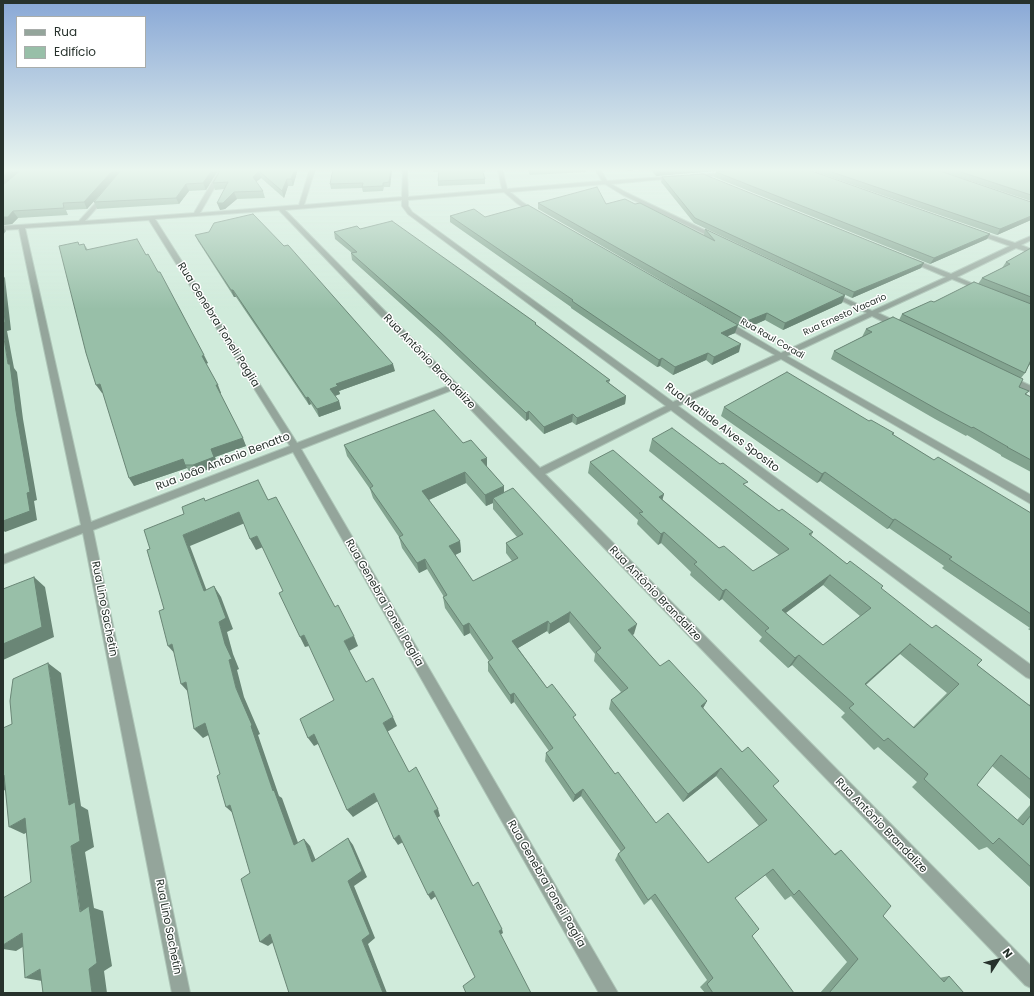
<!DOCTYPE html>
<meta charset="utf-8">
<style>
body{margin:0}
#map{position:relative;width:1034px;height:996px;overflow:hidden;background:#d0ebdb;font-family:Poppins,sans-serif}
canvas{display:block}
.frame{position:absolute;inset:0;border:4px solid #27322c;pointer-events:none}
.legend{position:absolute;left:16px;top:16px;width:130px;height:52px;box-sizing:border-box;background:#fff;border:1px solid #a9adab;margin:0;padding:5px 7px;list-style:none;font-size:12px;color:#27322c}
.legend li{display:flex;align-items:center;gap:8px;height:20px}
.legend b{width:20px;border:1px solid #a9adab}
.north{position:absolute;left:978px;top:940px;width:40px;height:40px;-webkit-text-stroke:3px #fff;paint-order:stroke;rotate:54deg;font-size:11px;font-weight:700;line-height:16px;text-align:center;color:#27322c}
.north::after{content:'';display:block;margin:auto;width:14px;height:18px;background:#27322c;clip-path:polygon(50% 0,100% 100%,50% 72%,0 100%)}
</style>
<div id="map">
<canvas width="1034" height="996"></canvas>
<div class="frame"></div>
<ul class="legend">
<li><b style="height:5px;background:#94a59b"></b>Rua</li>
<li><b style="height:11px;background:#98bfa8"></b>Edifício</li>
</ul>
<div class="north">N</div>
</div>
<script>
const c = document.querySelector('canvas').getContext('2d');
c.lineJoin = 'round';
const poly = rows => new Path2D(rows.map(r => 'M' + r).join(''));
function trace(path, color, width, dash) { c.strokeStyle = color; c.lineWidth = width; c.lineCap = dash ? 'butt' : 'round'; c.setLineDash(dash || []); c.stroke(path); }
function paint(path, color) { c.fillStyle = color; c.fill(path, 'evenodd'); }
function write(font, color, halo, rows, align = 'center') {
  c.font = font + ' Poppins,sans-serif'; c.lineWidth = 3; c.setLineDash([]); c.textBaseline = 'middle'; c.strokeStyle = halo; c.fillStyle = color; for (const [text, x, y, turn = 0] of rows) {
    c.save(); c.translate(x, y); c.rotate((+turn || 0) * Math.PI / 180); c.textAlign = isNaN(turn) ? turn : align; if (halo) c.strokeText(text, 0, 0); c.fillText(text, 0, 0); c.restore();
  }
}
const street = poly([
 [220,169,225,169,200,213,299,205,310,169,315,169,304,205,402,197,403,169,407,169,408,197,502,189,498,169,502,169,507,189,602,181,595,169,600,169,607,181,677,176,675,178,611,184,627,193,719,237,719,239,715,239,623,195,605,184,510,192,522,202,538,212,539,213,536,215,518,204,504,192,408,200,408,206,412,212,673,402,775,355,723,326,723,322,729,322,781,353,867,313,830,295,830,293,834,293,872,311,946,277,909,261,909,259,913,259,951,274,1010,246,974,233,974,231,978,231,1015,243,1031,236,1031,240,1021,245,1031,249,1031,253,1016,248,957,277,983,288,983,290,979,290,952,279,878,313,902,324,902,328,896,328,872,316,787,356,1031,495,1031,504,781,359,678,406,1031,665,1031,679,1026,677,671,410,545,474,1031,966,1031,988,1025,985,452,390,301,449,618,993,599,993,293,452,93,530,190,993,172,993,83,533,3,564,3,555,81,525,19,229,3,230,3,226,79,221,104,194,107,196,106,197,85,221,194,213,220,169],
 [402,200,402,206,408,214,666,406,540,468,285,210,402,200],
 [279,210,448,386,297,443,155,219,279,210],
 [149,220,290,446,91,522,25,228,149,220],
 [729,173,731,175,693,177,691,176,693,175,729,173],
 [1006,377,1012,377,1031,386,1031,392,1006,381,1006,377]
]);
trace(street, '#aec6b8', 2);
paint(street, '#94a59b');
paint(poly([
 [3,169,219,169,206,190,189,191,179,204,97,209,94,202,100,195,87,209,66,210,68,215,18,218,12,224,3,225],
 [221,169,298,169,293,186,288,186,284,198,261,178,256,182,263,191,265,198,237,199,225,209,220,210,224,189,215,190,213,183],
 [392,169,390,187,384,187,383,191,363,192,362,188,331,189,330,184],
 [433,169,485,169,485,172,483,172,485,179,485,184,438,186,438,181,439,172,433,172],
 [527,169,586,169,586,172,530,175],
 [626,169,738,169,656,176,651,169,627,171],
 [807,169,1031,169,1031,201,937,170,1031,202,1031,220,997,235],
 [716,172,990,234,987,239,930,264,714,177],
 [662,177,924,263,921,268,852,298,694,223,661,182],
 [538,203,635,204,704,235,705,229,845,295,842,303,783,330,765,320,745,329,538,209],
 [450,216,485,217,735,333,727,336,739,352,712,365,706,360,673,375,660,366,657,367,571,308,571,307,450,222],
 [360,229,536,323,536,325,610,380,609,383,626,396,625,404,576,425,572,422,544,434,529,419,526,421,440,339,352,260,351,253,352,253,335,239,334,232],
 [195,235,395,371,339,391,340,394,335,396,339,401,341,409,319,417,311,404,309,405,236,297,234,297,198,241],
 [78,242,79,245,84,244,88,250,208,363,206,364,221,393,220,393,246,446,215,457,218,466,198,473,190,473,187,468,134,486,103,393,102,393],
 [1031,248,1031,366,1029,365,1025,373,1021,378,1019,387,1029,391,1026,394,1031,397,1031,472,1001,456,1001,455,967,435,966,436,935,419,831,359,834,351,862,337,866,329,899,320,902,314,934,302,978,284,982,278,1002,268,1006,262],
 [724,407,869,421,894,433,893,435,934,460,1031,513,1031,631,1028,629,1030,628,942,568,944,566,889,528,887,529,820,481,817,483,721,416],
 [652,439,746,486,779,511,813,532,811,536,847,564,881,589,977,665,1029,705,1031,703,1031,800,992,766,977,785,1017,820,1031,804,1031,888,987,847,979,850,912,787,917,782,878,747,874,750,841,717,845,713,792,665,788,668,759,641,762,637,722,599,719,601,690,575,691,572,661,543,658,545,637,524,638,520,588,473,590,462,664,494,662,499,719,548,753,571,779,555,649,451],
 [823,585,860,616,823,645,786,613],
 [900,654,947,693,913,727,866,685],
 [463,443,487,467,504,486,504,493,634,634,632,635,660,666,707,701,703,708,834,854,841,850,883,916,939,978,949,976,964,993,820,993,847,962,791,896,785,900,765,875,735,898,752,936,794,993,705,993,700,987,707,980,651,899,644,905,615,860,618,854,621,852,581,796,573,802,545,761,546,753,549,751,514,702,511,704,488,671,488,662,489,661,470,633,464,636,445,608,443,597,444,597,427,569,419,573,402,548,399,537,373,498,370,489,347,456,344,445],
 [466,483,486,506,493,503,493,509,517,537,506,543,506,553,512,561,473,581,455,555,461,552,460,541,429,500],
 [569,622,595,654,594,661,621,692,611,700,609,709,683,802,716,776,759,826,708,863,656,823,615,774,575,720,547,688,518,648,547,631,549,634]
]), '#83a490');
paint(poly([
 [12,169,23,169,3,186,3,176],
 [114,169,122,169,87,209,84,202],
 [213,169,219,169,206,190,203,183],
 [295,169,298,169,293,186,291,179],
 [391,169,392,169,390,187,389,182],
 [673,169,738,169,656,176,657,171],
 [259,171,261,178,255,183,253,177],
 [287,179,288,186,284,198,282,191],
 [186,184,189,191,179,204,176,198],
 [234,192,237,199,225,209,220,210,217,203],
 [13,211,18,218,12,224,3,225,3,217],
 [1031,216,1031,220,997,235,1000,229],
 [3,227,6,231,3,235],
 [990,234,987,239,930,264,934,258],
 [924,263,921,268,852,298,854,292],
 [3,275,5,278,11,330,7,331,14,368,17,372,23,419,37,500,34,501,37,520,5,532,3,530,3,521,8,364,3,332],
 [231,290,233,290,236,297,234,297],
 [845,295,842,303,783,330,785,323],
 [767,313,765,320,745,329,747,321],
 [738,325,735,333,719,340,721,333],
 [741,344,739,352,712,365,714,357],
 [708,353,706,360,673,375,675,367],
 [204,355,208,363,205,364,202,356],
 [662,358,660,366,657,367,659,360],
 [393,364,395,371,339,391,340,394,332,397,330,389,336,384],
 [100,384,105,392,102,393,96,385],
 [216,385,218,385,221,393,220,393],
 [626,396,625,404,576,425,577,418],
 [308,397,311,404,309,405,306,398],
 [339,401,341,409,319,417,317,409],
 [529,411,529,419,526,421,526,413],
 [573,414,572,422,544,434,544,427],
 [243,438,246,446,215,457,218,466,198,473,193,465,211,449],
 [487,458,487,469,481,460],
 [183,459,187,468,134,486,129,478],
 [465,472,466,483,424,502,422,491],
 [825,472,820,481,817,483,822,474],
 [504,486,504,497,493,498,493,503,486,506,485,495],
 [664,494,661,505,659,497],
 [239,512,245,523,190,546,211,602,204,591,183,535],
 [895,519,889,528,887,529,893,520],
 [664,532,661,543,658,545,661,534],
 [257,536,263,547,256,550,250,539],
 [460,541,461,552,451,557,449,546],
 [425,559,427,569,419,573,417,563],
 [830,575,823,585,776,620,782,610],
 [34,577,45,587,54,637,3,660,3,644],
 [214,586,221,597,233,629,227,632,233,654,239,669,237,670,244,697,260,734,258,735,279,796,282,798,301,851,294,845,273,791,236,688,219,622],
 [726,589,722,599,719,601,723,591],
 [570,612,569,622,549,634,550,624],
 [548,621,547,631,513,651,512,641],
 [469,623,470,633,464,636,463,626],
 [637,624,634,634,625,640,628,630],
 [304,635,309,646,305,647,300,637],
 [354,636,358,646,349,651,344,641],
 [172,644,177,656,168,646],
 [910,644,900,654,856,693,865,684],
 [799,655,792,665,788,668,795,658],
 [48,663,61,673,81,806,88,810,94,847,85,852,94,908,103,911,112,966,104,971,107,993,92,993,71,846,69,805],
 [186,682,190,694,181,684],
 [514,693,514,702,511,704,510,695],
 [707,701,702,710,701,706],
 [393,717,397,726,387,732,383,723],
 [205,723,214,732,203,738,194,729],
 [314,734,320,743,314,746,308,738],
 [721,768,716,776,683,802,688,794],
 [3,775,4,775,19,783,3,791],
 [583,789,581,796,573,802,575,795],
 [374,793,378,801,353,817,347,810],
 [230,805,235,815,226,807],
 [438,809,440,816,436,819,434,811],
 [25,818,40,825,24,834,9,827],
 [399,835,403,842,398,845,394,839],
 [348,838,353,845,367,877,354,886,375,938,368,944,387,993,383,993,362,940,348,881],
 [304,839,310,846,319,868,312,862],
 [433,891,436,896,431,900,428,895],
 [502,929,503,933,500,935,499,931],
 [22,933,39,937,16,951,3,949,3,945],
 [270,934,279,938,268,946,260,942],
 [40,969,42,981,25,978]
]), '#6a8676');
const building = poly([
 [3,169,12,169,3,176,3,169],
 [22,169,114,169,84,202,63,203,64,208,13,211,8,217,3,217,3,185,22,169],
 [122,169,213,169,203,183,186,184,176,198,94,202,122,169],
 [221,169,295,169,291,179,287,179,282,191,259,171,253,177,263,191,234,192,223,203,217,203,228,182,213,183,221,169],
 [333,169,391,169,389,182,383,183,383,186,362,187,363,183,330,184,333,169],
 [439,169,482,169,485,179,438,181,439,169],
 [529,169,557,169,530,171,529,169],
 [656,169,673,169,657,171,656,169],
 [744,169,806,169,990,234,934,258,716,172,744,169],
 [823,169,934,169,1031,202,1031,216,1000,229,823,169],
 [952,169,1031,169,1031,195,952,169],
 [703,174,924,263,854,292,695,218,662,177,703,174],
 [597,187,606,204,625,199,635,204,640,203,715,241,705,229,845,295,785,323,767,313,747,321,538,203,597,187],
 [528,205,738,325,721,333,741,344,714,357,708,353,675,367,662,358,659,360,572,301,573,300,450,216,474,209,485,217,528,205],
 [253,214,284,246,288,245,393,364,336,384,338,386,330,389,339,401,317,409,308,397,306,398,233,290,231,290,195,235,209,232,214,223,253,214],
 [392,221,536,323,535,324,610,380,606,381,626,396,577,418,573,414,544,427,529,411,526,413,439,331,351,253,357,252,334,232,357,226,360,229,392,221],
 [137,239,146,255,148,254,158,272,160,272,204,355,202,356,218,385,216,385,243,438,211,449,214,457,193,465,185,465,183,459,129,478,100,384,96,385,86,353,59,246,78,242,79,245,84,244,86,250,137,239],
 [1031,248,1031,297,982,278,1010,264,1006,262,1031,248],
 [974,282,1031,304,1031,360,1025,373,902,314,931,301,934,302,974,282],
 [3,300,5,322,3,323,3,300],
 [893,317,1023,379,1019,387,1029,391,1025,394,1031,397,1031,460,1007,447,1008,447,973,427,972,428,940,411,834,351,872,332,866,329,893,317],
 [3,332,8,364,10,364,16,411,30,492,27,493,30,511,3,521,3,332],
 [787,372,869,421,871,420,894,433,892,434,934,460,938,457,1031,513,1031,614,949,559,952,557,895,519,893,520,825,472,822,474,724,407,787,372],
 [434,410,463,443,471,440,487,458,481,460,504,486,485,495,465,472,422,491,460,541,449,546,473,581,518,558,506,543,523,534,493,498,513,488,637,624,628,630,660,666,669,660,707,701,701,706,742,752,748,747,779,781,773,786,835,855,841,850,891,906,883,916,944,982,949,976,964,993,829,993,858,959,799,890,794,895,773,869,735,898,759,929,752,936,794,993,713,993,707,984,713,978,655,894,648,900,618,854,625,848,583,789,575,795,546,753,553,748,514,693,510,695,488,662,493,658,469,623,463,626,443,597,447,595,425,559,417,563,399,537,403,535,370,488,373,486,344,445,434,410],
 [570,612,601,648,596,652,628,688,611,700,688,794,721,768,767,820,708,863,668,813,656,823,618,772,615,774,573,717,576,715,552,684,547,688,512,641,548,621,550,624,570,612],
 [672,428,720,464,723,463,748,482,743,484,779,511,782,509,813,532,809,534,847,564,850,561,883,586,881,588,932,628,936,625,982,660,977,665,1030,706,1031,705,1031,780,1001,755,977,785,1023,825,1031,815,1031,867,999,838,993,844,924,779,928,774,888,738,884,741,849,708,854,704,799,655,795,658,765,631,769,628,726,589,723,591,694,564,697,562,664,532,661,534,639,513,643,512,590,462,613,450,664,494,659,497,719,548,724,546,753,571,789,549,652,439,672,428],
 [830,575,871,608,823,645,782,610,830,575],
 [910,644,959,684,914,728,865,684,910,644],
 [258,480,268,500,276,497,335,607,338,605,354,636,344,641,366,682,373,678,393,717,383,723,409,772,416,767,438,809,434,811,473,886,478,882,502,929,499,931,531,993,466,993,463,986,475,977,433,891,428,895,399,835,394,839,374,793,347,810,314,734,308,738,300,719,334,700,304,635,300,637,279,593,283,591,257,536,250,539,239,512,183,535,204,591,214,586,226,618,219,622,225,644,232,659,229,660,236,688,252,725,251,726,273,791,274,790,294,845,304,839,312,862,348,838,362,871,348,881,370,934,362,940,383,993,289,993,270,934,260,942,241,879,250,873,230,805,226,807,217,776,220,774,205,723,194,729,186,682,181,684,172,644,168,646,159,611,164,609,147,550,150,549,144,530,184,514,182,507,204,498,205,501,258,480],
 [34,577,42,627,3,644,3,589,34,577],
 [48,663,69,805,75,802,80,841,71,846,80,912,89,906,97,963,89,969,92,993,43,993,40,969,25,978,22,933,3,945,3,898,31,882,25,818,9,827,4,775,3,775,3,728,12,724,10,701,13,679,48,663]
]);
paint(building, '#98bfa8');
trace(building, '#6a8676', 1);
const sky = c.createLinearGradient(0, 0, 0, 309);
sky.addColorStop(0, '#89a8d6');
sky.addColorStop(0.55, '#eaf6ef');
sky.addColorStop(1, '#eaf6ef00');
c.fillStyle = sky;
c.fillRect(0, 0, 1034, 309);
write('9px', '#27322c', '#fff', [
 ["Rua Ernesto Vacario",845,315,-24],
 ["Rua Raul Coradi",772,339,30]
]);
write('11px', '#27322c', '#fff', [
 ["Rua Genebra Toneli Paglia",218,325,58],
 ["Rua Antônio Brandalize",429,362,46],
 ["Rua Matilde Alves Sposito",722,428,37],
 ["Rua João Antônio Benatto",223,462,-21],
 ["Rua Antônio Brandalize",655,594,46],
 ["Rua Genebra Toneli Paglia",384,603,60],
 ["Rua Lino Sachetin",104,609,79],
 ["Rua Antônio Brandalize",881,826,46],
 ["Rua Genebra Toneli Paglia",546,884,60],
 ["Rua Lino Sachetin",168,927,79]
]);
</script>
